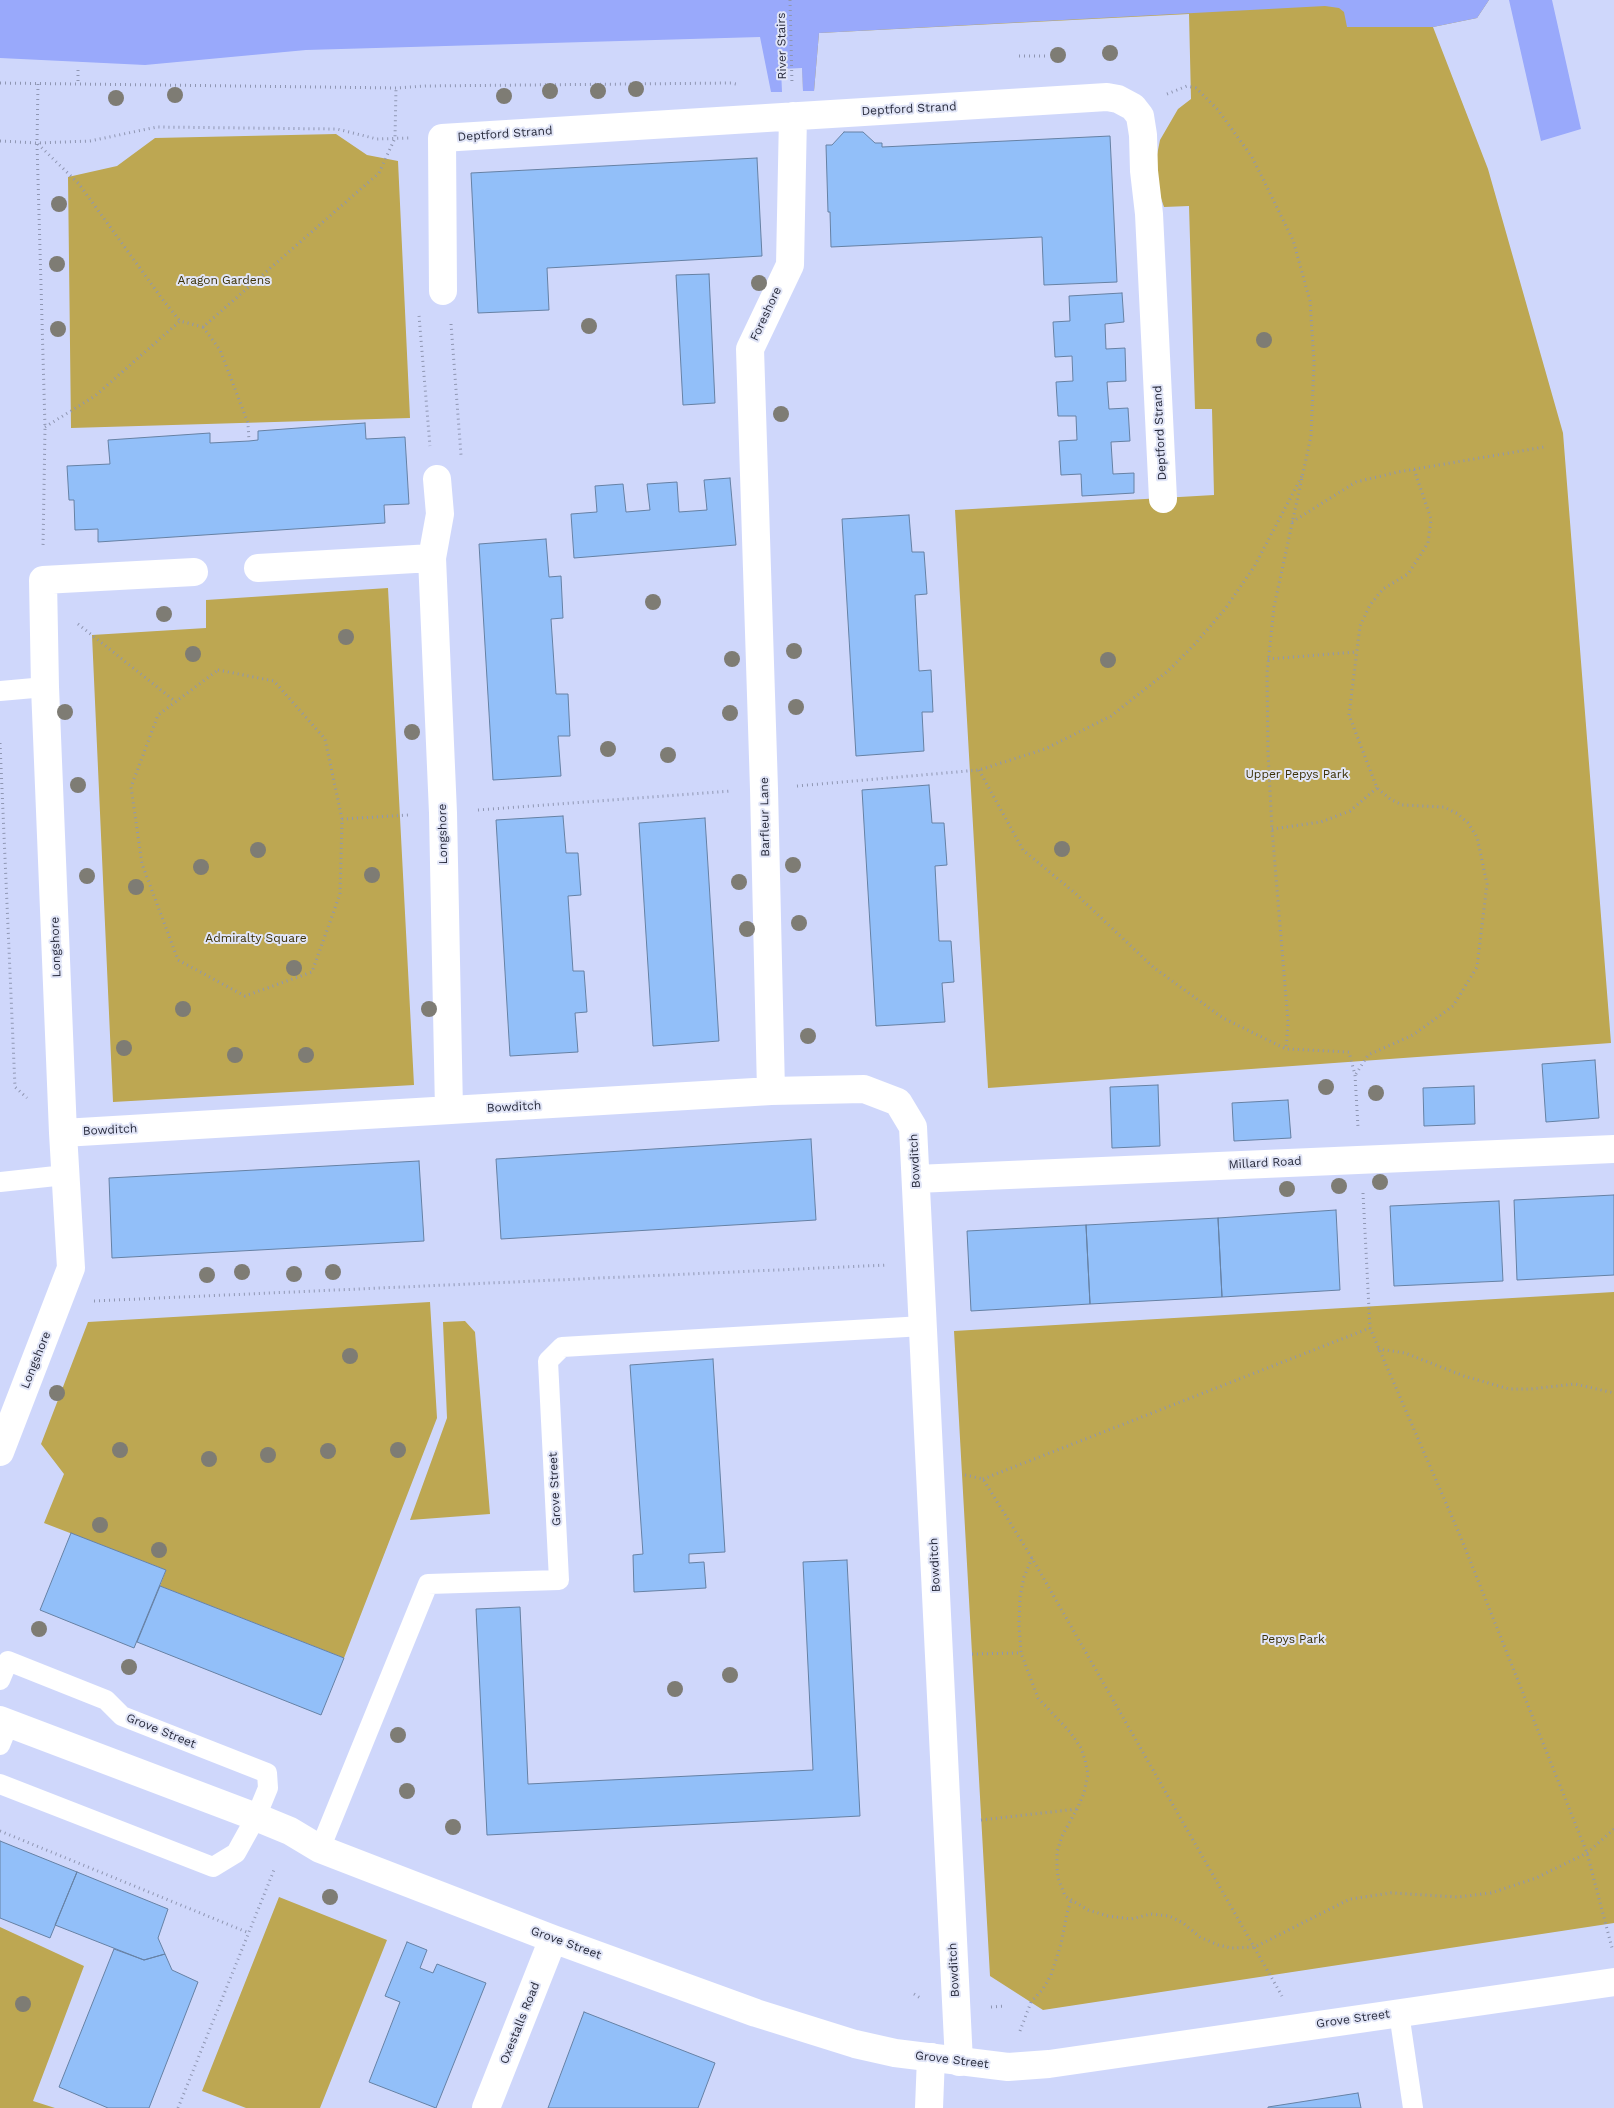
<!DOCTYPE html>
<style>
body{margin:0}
canvas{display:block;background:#cfd7fb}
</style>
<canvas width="1614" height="2108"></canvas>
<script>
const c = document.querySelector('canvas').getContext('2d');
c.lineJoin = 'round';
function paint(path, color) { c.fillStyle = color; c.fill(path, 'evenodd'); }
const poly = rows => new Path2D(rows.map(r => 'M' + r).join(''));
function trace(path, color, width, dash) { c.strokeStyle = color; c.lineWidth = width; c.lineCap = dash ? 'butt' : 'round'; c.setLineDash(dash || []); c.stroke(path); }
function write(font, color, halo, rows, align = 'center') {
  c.font = font + ' "Work Sans",sans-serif'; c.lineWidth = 4; c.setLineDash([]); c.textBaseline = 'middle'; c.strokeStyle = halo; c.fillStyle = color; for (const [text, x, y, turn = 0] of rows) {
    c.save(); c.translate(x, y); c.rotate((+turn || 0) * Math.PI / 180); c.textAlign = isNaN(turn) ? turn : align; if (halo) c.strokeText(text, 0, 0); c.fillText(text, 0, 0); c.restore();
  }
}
paint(poly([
 [801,0,1493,0,1489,0,1477,18,1433,27,1488,169,1563,433,1611,1043,988,1088,955,510,1214,495,1212,409,1195,409,1189,206,1164,207,1156,183,1157,155,1160,140,1178,109,1191,99,1189,14,819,33,814,91,803,91],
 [336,134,367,155,398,161,410,418,71,428,68,177,117,166,155,138],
 [388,588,414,1085,113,1102,92,635,206,628,206,600],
 [1614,1292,1614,1923,1043,2010,990,1976,954,1331],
 [430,1302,437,1418,344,1658,160,1586,166,1570,44,1523,64,1474,41,1444,88,1322],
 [465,1321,475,1332,490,1514,410,1520,447,1418,443,1322],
 [279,1897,387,1940,320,2108,246,2108,202,2091],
 [0,1927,84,1966,33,2101,55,2108,0,2108]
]), '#bda752');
paint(poly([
 [0,0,1493,0,1489,0,1477,18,1433,27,1347,27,1344,12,1339,8,1325,6,819,33,814,91,803,91,802,68,781,69,782,92,771,92,760,37,306,50,145,65,0,58],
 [1509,0,1552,0,1581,129,1541,141]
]), '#99a9fb');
const building = poly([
 [844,132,863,132,875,143,882,143,882,147,1110,136,1117,282,1044,285,1042,237,831,247,830,212,828,212,826,145,832,145,844,132],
 [757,158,762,256,547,268,549,310,478,313,471,173,757,158],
 [709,274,715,403,683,405,676,275,709,274],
 [1122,293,1124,322,1105,324,1106,349,1125,348,1126,381,1107,382,1109,409,1128,408,1130,441,1111,442,1113,474,1134,473,1134,493,1082,496,1081,474,1061,475,1059,441,1077,440,1076,416,1058,416,1056,382,1073,381,1072,356,1055,357,1053,322,1070,321,1069,296,1122,293],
 [365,423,366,439,405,437,409,504,384,505,385,523,98,542,98,529,75,530,74,500,69,500,67,466,110,464,108,440,210,433,210,443,249,441,258,440,258,431,365,423],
 [730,478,736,545,574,558,571,514,597,512,595,486,623,484,626,512,650,510,647,484,677,482,679,512,707,510,704,480,730,478],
 [909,515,912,552,924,552,927,594,915,595,919,671,931,670,933,712,922,712,924,751,856,756,842,519,909,515],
 [546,539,549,577,561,576,563,618,551,619,556,694,568,694,570,736,558,736,561,776,493,780,479,544,546,539],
 [929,785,932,823,944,823,947,865,935,866,939,941,951,941,954,982,942,983,945,1022,876,1026,862,790,929,785],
 [563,816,566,853,578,853,581,895,568,896,573,971,584,971,587,1012,575,1013,578,1052,510,1056,496,820,563,816],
 [705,818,719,1041,653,1046,639,823,705,818],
 [1595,1060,1599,1118,1546,1122,1542,1064,1595,1060],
 [1158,1085,1160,1146,1112,1148,1110,1087,1158,1085],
 [1474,1086,1475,1124,1424,1126,1423,1088,1474,1086],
 [1288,1100,1291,1138,1234,1141,1232,1103,1288,1100],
 [811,1139,816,1220,501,1239,496,1159,811,1139],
 [419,1161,424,1241,112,1258,109,1178,419,1161],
 [1614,1195,1614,1275,1517,1280,1514,1200,1614,1195],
 [1499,1201,1503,1281,1394,1286,1390,1206,1499,1201],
 [1336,1210,1340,1290,1222,1297,1218,1218,1336,1210],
 [1218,1218,1222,1297,1090,1304,1086,1225,1218,1218],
 [1086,1225,1090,1304,971,1311,967,1231,1086,1225],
 [713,1359,725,1552,689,1554,689,1563,704,1562,706,1588,634,1592,633,1555,643,1554,630,1365,713,1359],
 [71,1533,166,1570,134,1648,40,1610,71,1533],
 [847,1560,860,1816,487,1835,476,1609,520,1607,528,1784,813,1770,803,1562,847,1560],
 [160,1586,344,1658,321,1715,137,1642,160,1586],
 [0,1841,77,1872,50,1938,0,1918,0,1841],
 [77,1872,168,1909,158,1938,165,1954,144,1960,55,1925,77,1872],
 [407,1942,427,1950,420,1968,433,1973,437,1964,486,1983,436,2108,369,2082,400,2002,385,1996,407,1942],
 [114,1949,144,1960,165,1954,172,1970,198,1982,149,2108,108,2108,59,2087,114,1949],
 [584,2012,715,2063,698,2108,548,2108,584,2012],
 [1358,2093,1361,2108,1268,2108,1268,2107,1358,2093]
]);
paint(building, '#92bff9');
trace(building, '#6681a4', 1);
trace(poly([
 [790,0,792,84],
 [1019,56,1047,56],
 [78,70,78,84],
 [0,83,396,88,425,86,731,83,736,84],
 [38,84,37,143,45,427,43,547],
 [1167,94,1187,86,1196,88,1218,110,1252,157,1293,240,1310,301,1314,363,1311,436,1274,607,1267,673,1268,753,1272,829,1288,1022,1286,1049],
 [0,141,37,143,90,141,157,127,337,129,377,139,409,138],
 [38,144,79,184,163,300,180,321],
 [419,316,430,446],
 [451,324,461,455],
 [203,327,220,350,248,423,249,441],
 [45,427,95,396,180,321,203,327,379,173,395,138,396,88],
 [1292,522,1356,482,1398,472,1544,447],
 [78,624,176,702],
 [1268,659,1356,652],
 [218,670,274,681,325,739,342,819,340,894,312,972,245,996,178,960,142,864,131,787,158,715,218,670],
 [0,743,15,1087,27,1098],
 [979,770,1023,850,1075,893,1153,967,1223,1018,1286,1049,1349,1052,1355,1075,1358,1127],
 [797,786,979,770,1045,749,1111,716,1168,671,1195,644,1225,609,1254,567,1302,476],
 [478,810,731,791],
 [342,819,409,815],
 [1272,829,1321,822,1350,811,1377,788],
 [1356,1074,1368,1055,1413,1035,1453,1006,1477,967,1487,884,1477,837,1468,823,1458,814,1444,807,1402,805,1390,799,1377,788,1349,715,1360,626,1370,605,1383,589,1408,574,1428,543,1431,519,1414,469],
 [1363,1193,1370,1328,1459,1533,1587,1853,1612,1948],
 [94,1301,887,1265],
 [1378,1349,1405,1353,1464,1376,1509,1389,1531,1389,1575,1384,1614,1393],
 [965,1475,983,1479,1032,1558,1282,1996],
 [983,1479,1370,1328],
 [1032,1558,1024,1577,1020,1597,1019,1625,1021,1653,1038,1698,1070,1732,1081,1748,1085,1760,1088,1774,1084,1793,1077,1809,1062,1836,1057,1852,1057,1867,1058,1878,1065,1896,1088,1910,1108,1916,1131,1919,1151,1914,1169,1916,1183,1923,1200,1937,1218,1945,1231,1948,1255,1947,1350,1899,1391,1893,1458,1897,1491,1893,1536,1878,1587,1853,1614,1829],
 [972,1654,1021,1653],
 [981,1820,1077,1809],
 [0,1831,249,1933],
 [914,1994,922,1999],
 [991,2007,1005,2006],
 [1020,2031,1031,2002,1043,1989,1051,1975,1061,1944,1067,1913,1071,1901],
 [178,2108,274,1870]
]), '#8f96b2', 3, [1, 4]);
trace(poly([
 [0,691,45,687],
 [0,1182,65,1175],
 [0,1680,8,1661,106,1700,122,1716,267,1773,268,1788,256,1817,236,1853,213,1867,0,1784],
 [0,1745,9,1723],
 [320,1849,428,1584,559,1580,548,1361,562,1347,923,1326],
 [1399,2013,1413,2108]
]), '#fff', 20);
trace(poly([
 [443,291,442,138,1107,97,1118,99,1133,107,1140,116,1143,135,1144,171,1149,214,1163,499],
 [437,479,440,514,432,558,443,813,449,1110],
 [258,568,432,558],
 [771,1091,764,789,750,349,790,265,793,116],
 [63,1133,771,1091,864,1089,898,1102,913,1127,959,2062],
 [916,1179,1614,1149],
 [0,1452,71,1268,63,1133,45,687,43,580,194,572],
 [929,2108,931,2057]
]), '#fff', 28);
trace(poly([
 [0,1720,256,1817,290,1831,320,1849,553,1939,756,2013,855,2044,895,2053,1008,2067,1049,2064,1614,1982],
 [486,2108,553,1939]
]), '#fff', 28);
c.fillStyle = '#7e7c74';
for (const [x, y] of [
 [1110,53],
 [1058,55],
 [636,89],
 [550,91],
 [598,91],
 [175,95],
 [504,96],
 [116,98],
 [59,204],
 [57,264],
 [759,283],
 [589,326],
 [58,329],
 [1264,340],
 [781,414],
 [653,602],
 [164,614],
 [346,637],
 [794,651],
 [193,654],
 [732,659],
 [1108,660],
 [796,707],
 [65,712],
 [730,713],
 [412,732],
 [608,749],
 [668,755],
 [78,785],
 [1062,849],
 [258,850],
 [793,865],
 [201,867],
 [372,875],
 [87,876],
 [739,882],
 [136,887],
 [799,923],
 [747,929],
 [294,968],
 [183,1009],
 [429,1009],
 [808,1036],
 [124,1048],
 [235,1055],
 [306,1055],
 [1326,1087],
 [1376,1093],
 [1380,1182],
 [1339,1186],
 [1287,1189],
 [242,1272],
 [333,1272],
 [294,1274],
 [207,1275],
 [350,1356],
 [57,1393],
 [120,1450],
 [398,1450],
 [328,1451],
 [268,1455],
 [209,1459],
 [100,1525],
 [159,1550],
 [39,1629],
 [129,1667],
 [730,1675],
 [675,1689],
 [398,1735],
 [407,1791],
 [453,1827],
 [330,1897],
 [23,2004]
]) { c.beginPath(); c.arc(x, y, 8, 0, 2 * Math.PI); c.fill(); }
write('12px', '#272a3b', '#e1e5f7', [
 ["River Stairs",782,46,-91],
 ["Deptford Strand",909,109,-3],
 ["Deptford Strand",505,134,-4],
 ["Foreshore",766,314,-65],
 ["Deptford Strand",1160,433,-93],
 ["Barfleur Lane",765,817,-91],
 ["Longshore",443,834,-91],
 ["Longshore",56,947,-92],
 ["Bowditch",514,1107,-3],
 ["Bowditch",110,1130,-3],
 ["Bowditch",915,1161,-93],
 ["Millard Road",1265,1163,-3],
 ["Longshore",36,1360,-68],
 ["Grove Street",555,1489,-93],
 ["Bowditch",935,1565,-93],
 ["Grove Street",161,1731,22],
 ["Grove Street",566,1943,20],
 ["Bowditch",954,1970,-93],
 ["Grove Street",1353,2019,-8],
 ["Oxestalls Road",520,2023,-68],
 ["Grove Street",952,2060,7]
]);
write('12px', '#3c3106', '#e1e5f7', [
 ["Aragon Gardens",224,280],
 ["Upper Pepys Park",1297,774],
 ["Admiralty Square",256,938],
 ["Pepys Park",1293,1639]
]);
</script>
